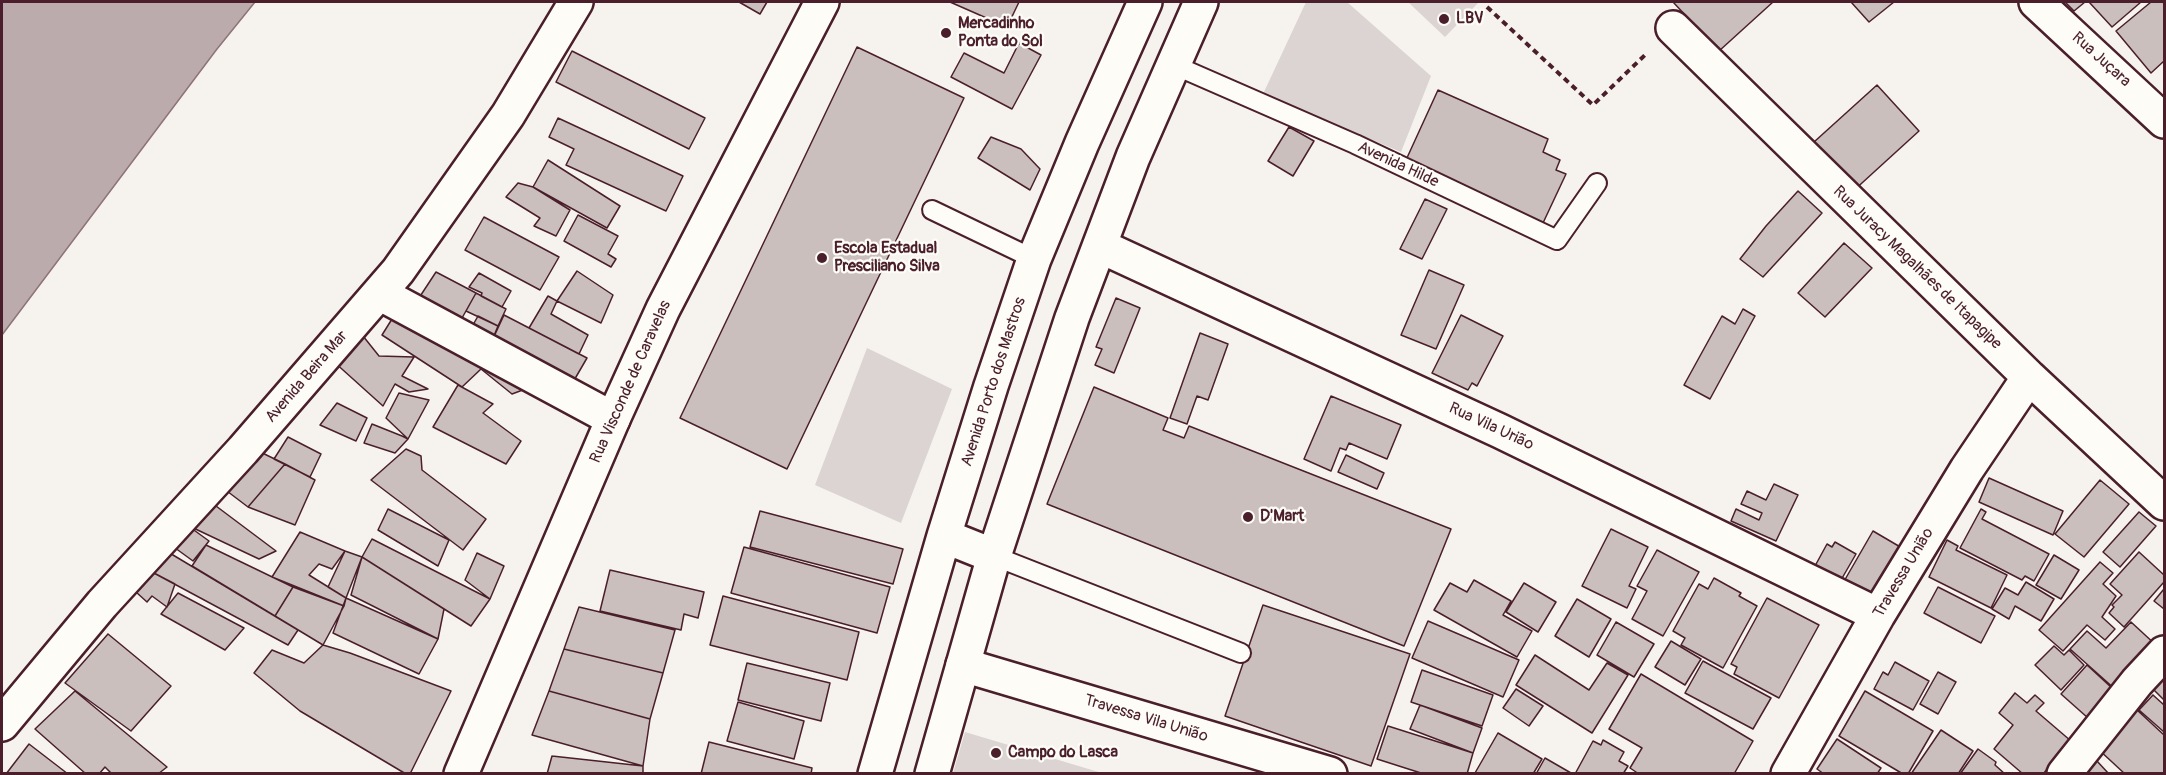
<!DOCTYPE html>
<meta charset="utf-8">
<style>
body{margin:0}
#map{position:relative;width:2166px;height:775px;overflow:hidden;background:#f6f3ef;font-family:Pangolin,sans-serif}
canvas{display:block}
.frame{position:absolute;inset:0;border:3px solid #4a1f2b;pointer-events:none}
</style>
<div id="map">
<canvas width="2166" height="775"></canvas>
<div class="frame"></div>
</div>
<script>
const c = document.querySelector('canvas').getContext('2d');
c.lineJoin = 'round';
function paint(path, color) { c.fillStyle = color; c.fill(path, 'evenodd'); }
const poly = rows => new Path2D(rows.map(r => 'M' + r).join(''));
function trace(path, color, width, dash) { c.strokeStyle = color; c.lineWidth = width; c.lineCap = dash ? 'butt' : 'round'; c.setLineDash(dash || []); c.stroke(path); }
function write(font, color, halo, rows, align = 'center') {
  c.font = font + ' Pangolin,sans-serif'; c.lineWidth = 4.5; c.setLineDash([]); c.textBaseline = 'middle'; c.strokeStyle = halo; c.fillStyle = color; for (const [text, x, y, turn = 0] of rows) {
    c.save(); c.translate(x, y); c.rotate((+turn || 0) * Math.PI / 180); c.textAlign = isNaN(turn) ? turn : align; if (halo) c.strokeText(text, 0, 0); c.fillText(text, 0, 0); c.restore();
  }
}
paint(poly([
 [1306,2,1347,2,1431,76,1401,152,1263,94],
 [1408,2,1479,2,1445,37],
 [867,348,952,389,901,523,815,485],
 [965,732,1102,773,953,773]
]), '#dcd4d2');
const water = poly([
 [2,2,255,2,217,49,2,335,2,2]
]);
paint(water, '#bbabac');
trace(water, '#8e7378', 1.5);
const building = poly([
 [739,2,767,2,760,14,739,2],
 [950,2,1019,2,1007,27,950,2],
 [1673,2,1773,2,1719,51,1673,2],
 [1851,2,1894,2,1869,22,1851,2],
 [2065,2,2085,2,2074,11,2065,2],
 [2089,2,2141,2,2112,27,2089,2],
 [2151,2,2163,2,2164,4,2164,61,2151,73,2116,31,2151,2],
 [1019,43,1041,55,1012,109,951,77,964,53,1004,73,1019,43],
 [857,47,964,98,787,469,680,418,857,47],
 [572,51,705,118,689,149,556,82,572,51],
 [1877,85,1919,131,1851,193,1832,162,1814,142,1877,85],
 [1438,90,1548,139,1543,152,1560,160,1556,170,1566,174,1543,223,1406,160,1438,90],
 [558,118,683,176,666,211,566,165,574,149,549,137,558,118],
 [1289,127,1314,141,1293,176,1268,161,1289,127],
 [991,137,1021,149,1040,169,1030,190,978,158,991,137],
 [548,160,620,206,607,228,533,187,548,160],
 [518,183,533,187,570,210,556,236,534,226,540,218,506,197,518,183],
 [1798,191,1822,213,1763,277,1740,259,1766,226,1798,191],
 [1425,199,1447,209,1422,259,1400,249,1425,199],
 [578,215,618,236,608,254,616,259,611,267,564,241,578,215],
 [484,217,559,257,540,290,465,250,484,217],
 [1844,243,1872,268,1825,317,1798,293,1844,243],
 [1429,270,1464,285,1436,349,1401,335,1429,270],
 [577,271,613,295,601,323,557,301,577,271],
 [436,272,476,293,457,327,415,304,436,272],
 [479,273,511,291,502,307,481,296,482,293,469,287,479,273],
 [476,293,506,309,498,326,466,311,476,293],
 [548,296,557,301,551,314,588,335,579,354,529,328,548,296],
 [1116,298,1140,308,1114,373,1095,365,1102,349,1096,347,1116,298],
 [1743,309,1755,316,1710,399,1684,385,1722,316,1735,324,1743,309],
 [397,311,536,385,512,394,481,369,462,387,382,335,397,311],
 [504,315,587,358,569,389,491,343,504,315],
 [1461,315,1503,336,1477,386,1472,383,1468,390,1432,373,1461,315],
 [478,316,498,326,491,343,469,332,478,316],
 [363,322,372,327,363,336,379,356,414,357,402,376,428,389,409,392,395,384,383,406,333,361,363,322],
 [1200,333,1228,344,1208,400,1197,396,1187,424,1170,418,1200,333],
 [458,385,493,404,483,413,521,441,506,464,433,427,458,385],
 [1094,387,1168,418,1163,430,1184,438,1189,426,1451,529,1404,646,1047,504,1094,387],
 [399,393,429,400,408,439,386,418,399,393],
 [1331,396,1401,425,1387,459,1349,443,1346,450,1340,448,1331,471,1304,459,1331,396],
 [337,403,367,418,356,441,320,425,337,403],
 [372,424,402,436,408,439,395,453,364,443,372,424],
 [288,437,321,454,310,477,274,459,288,437],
 [252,448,285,464,248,507,219,485,252,448],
 [406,449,421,456,422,470,486,519,463,550,371,480,406,449],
 [1346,455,1384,473,1377,489,1338,472,1346,455],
 [285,464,315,480,295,525,248,507,285,464],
 [1989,478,2063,511,2053,535,1979,502,1989,478],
 [2100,480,2129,504,2084,557,2055,534,2100,480],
 [1774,484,1798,495,1776,541,1731,521,1736,509,1759,520,1762,513,1741,504,1747,491,1766,500,1774,484],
 [212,503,276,551,259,559,187,525,212,503],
 [388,509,449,540,438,566,378,530,388,509],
 [1981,509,1986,512,1982,519,2049,554,2034,581,2025,576,2022,580,1960,548,1981,509],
 [760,511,903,549,893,584,750,547,760,511],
 [2139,512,2156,526,2120,567,2103,552,2139,512],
 [187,525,209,541,193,561,171,545,187,525],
 [1611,529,1648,547,1629,586,1636,589,1627,608,1582,586,1611,529],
 [1873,531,1902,548,1872,600,1843,583,1873,531],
 [300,532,345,551,332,569,319,564,309,575,346,598,344,606,272,577,300,532],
 [372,539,490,599,471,626,362,557,372,539],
 [1947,540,1958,546,1956,550,2007,575,1991,608,1929,577,1947,540],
 [1835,542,1856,554,1841,580,1815,566,1827,544,1832,547,1835,542],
 [206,545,293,587,275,616,192,566,206,545],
 [744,547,890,587,877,633,731,593,744,547],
 [1657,550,1699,572,1663,636,1632,619,1647,591,1637,586,1657,550],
 [345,551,362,557,346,598,328,587,345,551],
 [168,552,298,630,288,645,152,572,168,552],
 [2139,552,2164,575,2164,582,2124,627,2109,613,2114,607,2112,605,2122,595,2110,584,2139,552],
 [477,553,504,566,490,599,465,580,477,553],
 [2054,555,2079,570,2061,599,2036,585,2054,555],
 [362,557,444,609,438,639,351,595,362,557],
 [2100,562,2113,573,2103,584,2116,596,2102,617,2115,629,2105,640,2087,625,2063,651,2039,630,2100,562],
 [610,570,704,592,698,618,684,614,681,630,600,611,610,570],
 [152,572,175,584,167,607,152,596,147,602,136,592,146,575,152,572],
 [1714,578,1741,593,1739,596,1757,606,1723,668,1681,645,1685,638,1673,631,1699,584,1708,589,1714,578],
 [1474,580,1511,601,1503,615,1532,631,1517,657,1434,610,1450,583,1467,592,1474,580],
 [2026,582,2054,599,2041,621,2015,606,2009,619,1992,609,2005,588,2018,595,2026,582],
 [1524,583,1556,602,1538,632,1506,612,1524,583],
 [293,587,344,606,323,645,275,616,293,587],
 [1938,587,1995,616,1981,643,1924,613,1938,587],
 [2164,589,2164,609,2154,601,2164,589],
 [178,593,244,628,225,650,161,614,178,593],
 [723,596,859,632,847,680,710,645,723,596],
 [346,598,438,639,419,674,333,633,346,598],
 [1767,598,1819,625,1779,698,1734,674,1737,667,1731,664,1767,598],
 [1577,599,1611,619,1589,657,1555,636,1577,599],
 [1263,605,1410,654,1371,766,1225,716,1263,605],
 [579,607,675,630,663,673,564,649,579,607],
 [1428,621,1519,660,1503,697,1412,658,1428,621],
 [1616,622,1654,644,1634,677,1597,655,1616,622],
 [2131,622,2157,646,2116,690,2070,649,2087,631,2106,648,2131,622],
 [108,634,171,686,131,731,65,683,108,634],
 [1671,641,1701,659,1685,685,1655,667,1671,641],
 [323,645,350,653,451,691,410,774,406,774,300,711,254,673,272,650,304,663,323,645],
 [2054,646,2064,655,2069,650,2084,665,2061,690,2035,665,2054,646],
 [564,649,663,673,650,719,549,691,564,649],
 [1535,655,1589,690,1607,663,1628,675,1592,733,1516,685,1535,655],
 [1703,661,1771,698,1753,729,1685,693,1703,661],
 [1895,662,1929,681,1913,710,1874,689,1883,672,1888,675,1895,662],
 [747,663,830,683,821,721,738,700,747,663],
 [2087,665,2113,689,2088,718,2061,694,2087,665],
 [1422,670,1493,695,1482,726,1411,702,1422,670],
 [1938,672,1956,682,1938,714,1920,704,1938,672],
 [2164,672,2164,700,2151,687,2164,672],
 [1641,674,1753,741,1734,774,1639,774,1630,768,1642,748,1609,729,1641,674],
 [1516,689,1543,706,1529,726,1503,708,1516,689],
 [75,691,167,767,158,774,112,774,105,767,99,774,86,774,35,729,75,691],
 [549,691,650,719,643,766,532,735,549,691],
 [1865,691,1933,731,1908,774,1903,774,1839,736,1865,691],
 [2015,693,2027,703,2035,695,2044,703,2036,711,2071,741,2043,774,2023,774,1994,749,2013,725,1999,713,2015,693],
 [2153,695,2164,705,2164,732,2139,710,2153,695],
 [738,702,804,721,794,759,727,741,738,702],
 [1420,705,1482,728,1473,753,1410,729,1420,705],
 [2136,709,2164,735,2164,774,2125,774,2098,749,2136,709],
 [1388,726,1473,753,1467,774,1424,774,1377,759,1388,726],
 [1941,730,1973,751,1958,774,1911,774,1941,730],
 [1498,733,1542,759,1533,774,1475,773,1498,733],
 [1837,739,1881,768,1877,774,1824,774,1817,769,1837,739],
 [1603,740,1624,752,1619,761,1628,766,1623,774,1575,774,1593,741,1601,745,1603,740],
 [709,742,812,768,811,774,701,774,709,742],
 [29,744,68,774,6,774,29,744],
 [1978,749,1996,762,1995,765,2005,774,1960,774,1978,749],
 [552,756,643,766,643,774,547,774,552,756],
 [1545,758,1571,773,1571,774,1536,774,1545,758],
 [2096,760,2109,774,2082,774,2096,760]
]);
paint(building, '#cbbfbe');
trace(building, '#4a1f2b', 1.5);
const lane = poly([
 [1174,65,1355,144,1557,240,1597,183],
 [932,210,1034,259],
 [994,556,1241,653]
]);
const street = poly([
 [2036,2,2164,121],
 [1673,28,2029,377,2164,503],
 [1100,246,1500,431,1878,615],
 [379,293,613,419],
 [963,665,1330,774],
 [2,724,102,604,243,450,398,271,508,115,576,2],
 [1788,774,1878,615,1967,469,2029,377],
 [2064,774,2137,682,2164,653]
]);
const secondary = poly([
 [944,536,994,556],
 [461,774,613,419,663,309,822,2],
 [875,774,944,536,991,386,1034,259,1082,143,1145,2],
 [932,774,994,556,1072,318,1133,157,1201,2]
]);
trace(lane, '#4a1f2b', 22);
trace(street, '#4a1f2b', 38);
trace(secondary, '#4a1f2b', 38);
trace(poly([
 [1487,7,1593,105,1646,54]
]), '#4a1f2b', 4, [6, 4.5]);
trace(lane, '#fdfcf7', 18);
trace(street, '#fdfcf7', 33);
trace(secondary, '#fdfcf7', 33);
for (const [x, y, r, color] of [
 [1444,19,6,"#4a1f2b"],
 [946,33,6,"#4a1f2b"],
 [822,258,6,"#4a1f2b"],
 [1248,517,6,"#4a1f2b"],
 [996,753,6,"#4a1f2b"]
]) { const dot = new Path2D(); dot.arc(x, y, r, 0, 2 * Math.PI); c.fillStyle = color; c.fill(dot); trace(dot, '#fdfcf7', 2); }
write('bold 16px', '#4a1f2b', '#fdfcf7', [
 ["LBV",1456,19],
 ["Mercadinho",958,24],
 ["Ponta do Sol",958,42],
 ["Escola Estadual",834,249],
 ["Presciliano Silva",834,267],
 ["D'Mart",1260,517],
 ["Campo do Lasca",1008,753]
], 'left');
write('16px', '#4a1f2b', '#fdfcf7', [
 ["Rua Juçara",2101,60,42],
 ["Avenida Hilde",1398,165,25],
 ["Rua Juracy Magalhães de Itapagipe",1917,268,44],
 ["Avenida Beira Mar",307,377,-49],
 ["Rua Visconde de Caravelas",631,382,-66],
 ["Avenida Porto dos Mastros",994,382,-72],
 ["Rua Vila Urião",1491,427,25],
 ["Travessa União",1904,573,-59],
 ["Travessa Vila União",1146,719,17]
]);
</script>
